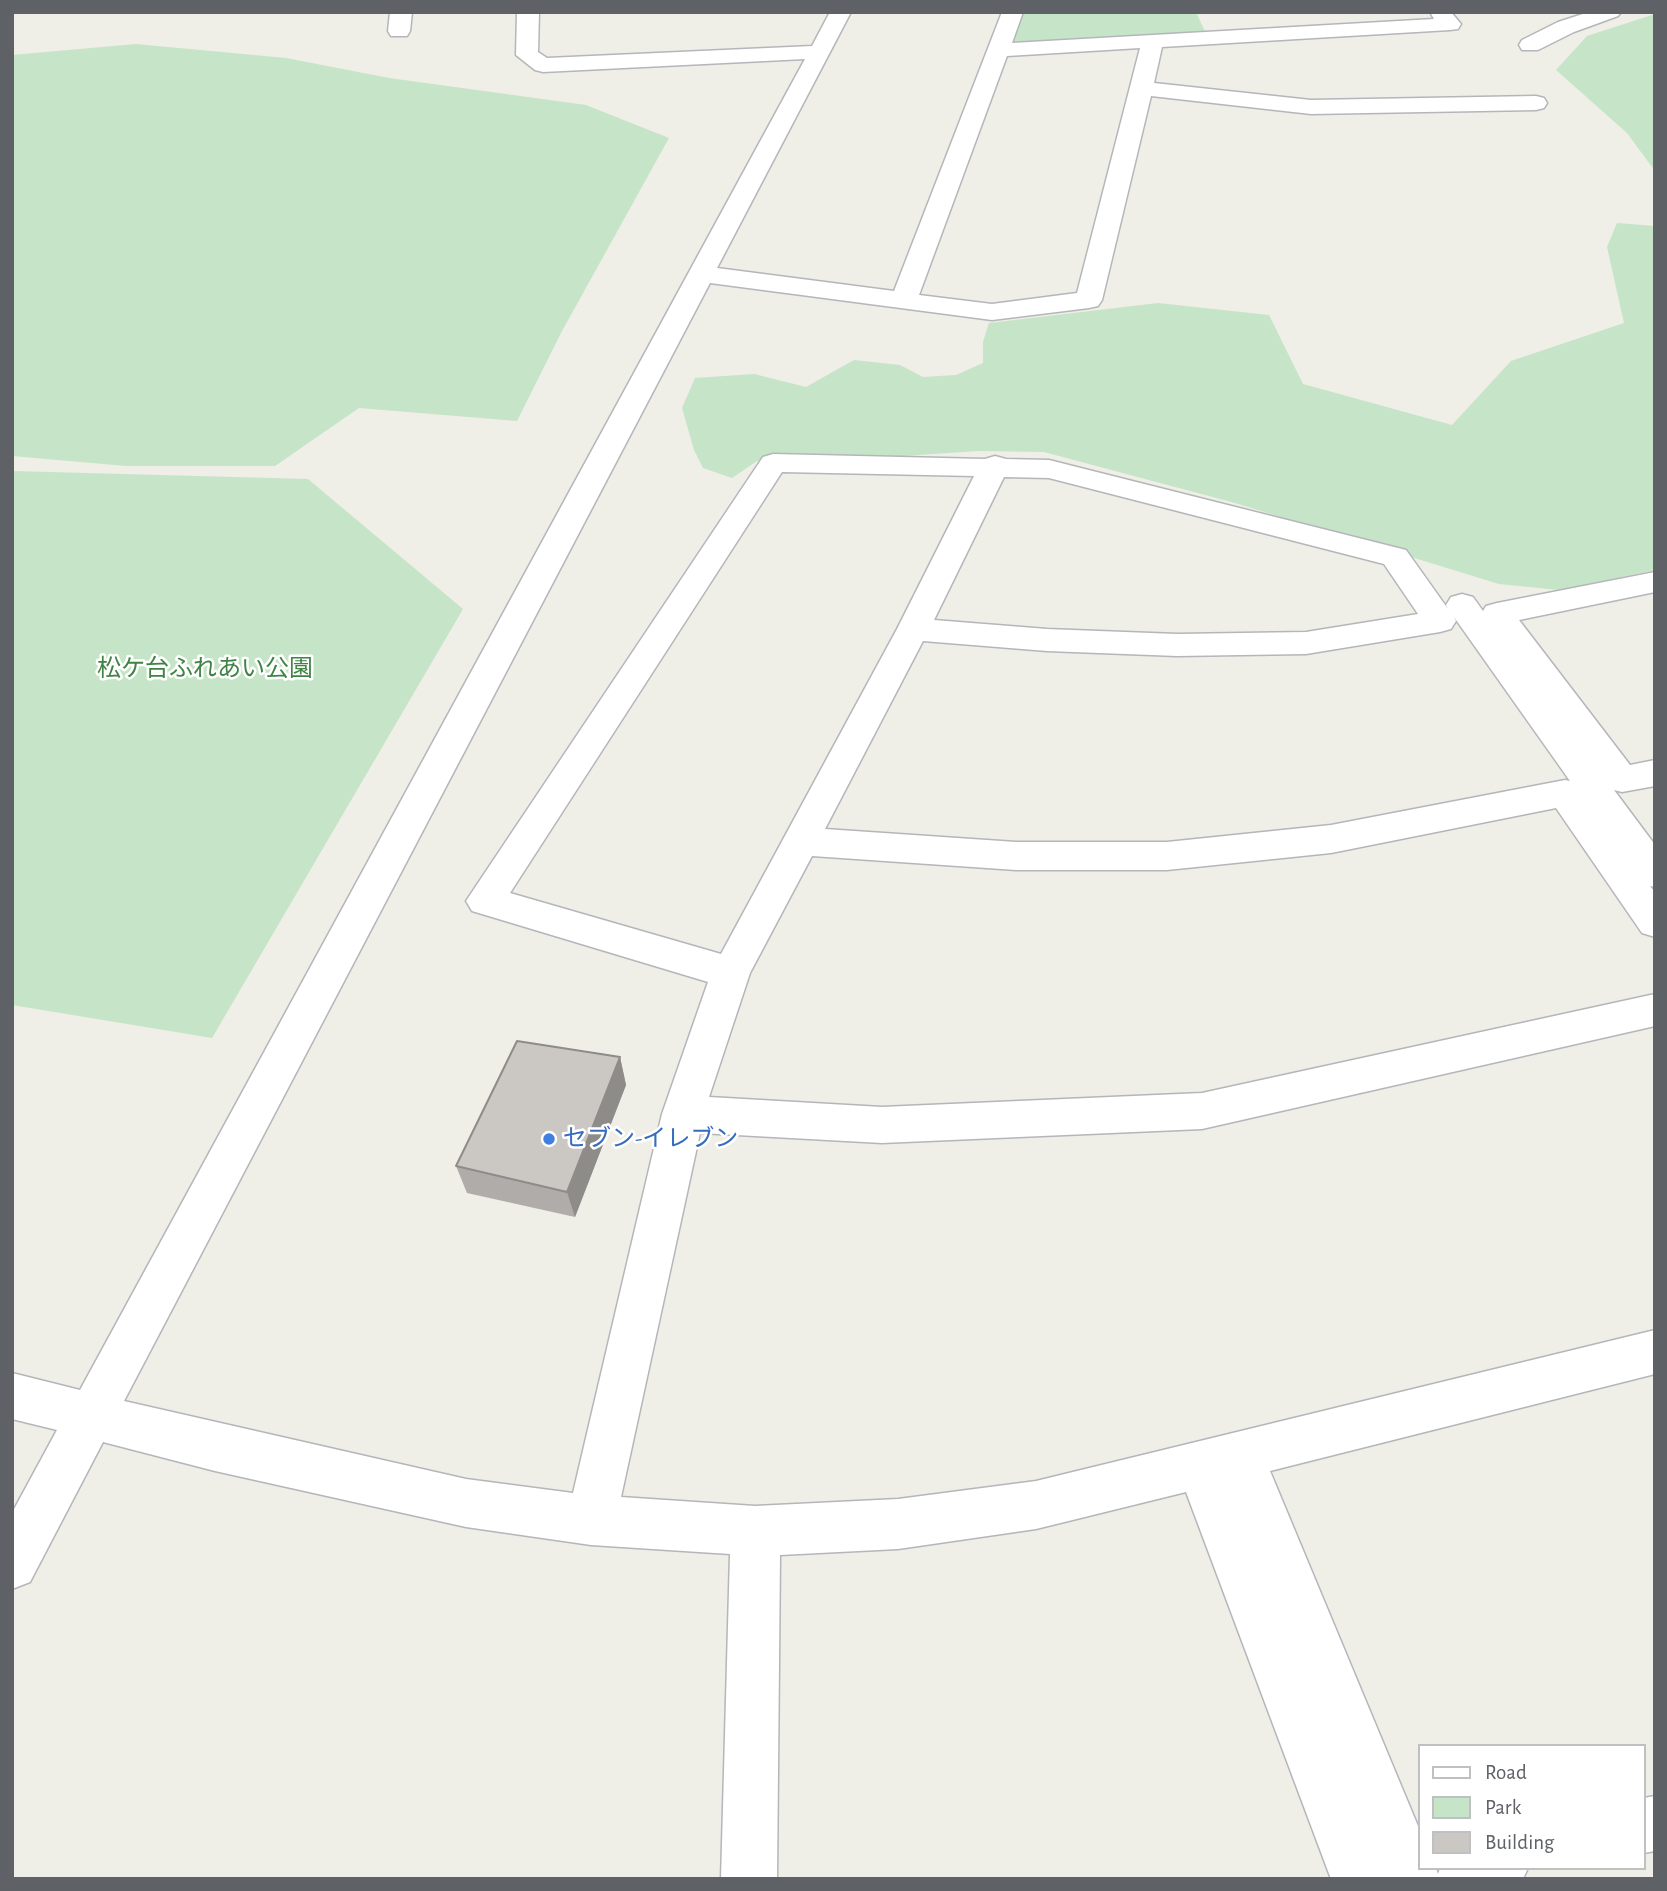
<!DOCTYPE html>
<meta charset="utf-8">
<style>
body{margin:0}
#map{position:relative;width:1667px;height:1891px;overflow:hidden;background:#efeee7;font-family:"Alegreya Sans",sans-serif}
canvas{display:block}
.frame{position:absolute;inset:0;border:14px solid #5e6166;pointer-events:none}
.legend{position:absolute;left:1418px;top:1744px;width:228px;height:126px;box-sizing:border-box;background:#fff;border:2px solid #bfc0c2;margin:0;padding:9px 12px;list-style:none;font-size:21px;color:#5e6166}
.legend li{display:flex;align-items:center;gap:14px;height:35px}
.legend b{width:35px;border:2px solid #bfc0c2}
</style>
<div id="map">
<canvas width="1667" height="1891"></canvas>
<div class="frame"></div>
<ul class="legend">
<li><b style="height:9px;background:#fff"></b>Road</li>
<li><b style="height:19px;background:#c6e4c7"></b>Park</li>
<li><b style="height:19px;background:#cbc8c4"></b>Building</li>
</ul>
</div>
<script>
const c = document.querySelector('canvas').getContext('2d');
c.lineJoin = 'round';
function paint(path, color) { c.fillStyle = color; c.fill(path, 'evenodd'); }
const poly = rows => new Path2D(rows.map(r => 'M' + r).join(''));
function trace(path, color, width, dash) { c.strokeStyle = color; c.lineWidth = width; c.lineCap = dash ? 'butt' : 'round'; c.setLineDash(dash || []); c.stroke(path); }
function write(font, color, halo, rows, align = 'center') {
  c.font = font + ' "Alegreya Sans","Noto Sans JP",sans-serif'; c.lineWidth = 5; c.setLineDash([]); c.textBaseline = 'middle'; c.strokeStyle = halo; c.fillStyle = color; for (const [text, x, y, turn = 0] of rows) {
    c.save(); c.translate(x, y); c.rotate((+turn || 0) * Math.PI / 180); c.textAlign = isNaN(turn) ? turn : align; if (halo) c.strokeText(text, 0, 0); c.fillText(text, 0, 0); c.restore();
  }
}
paint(poly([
 [1017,12,1196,12,1207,36,1002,48],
 [1655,14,1655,171,1627,133,1556,70,1587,36],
 [136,44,286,58,389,78,586,105,669,138,562,331,517,421,359,408,275,466,126,466,12,456,12,55],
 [1617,223,1655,226,1655,570,1559,590,1499,584,1235,503,1044,452,978,451,888,457,788,455,757,461,732,478,703,468,694,450,682,408,695,378,754,374,806,387,854,360,900,365,923,377,956,375,983,363,983,342,989,323,1158,303,1269,315,1303,384,1452,425,1511,361,1624,323,1607,247],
 [12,471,308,479,463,609,212,1038,12,1005]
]), '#c6e4c7');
const minor = poly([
 [390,12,412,12,410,31,407,36,391,36,388,31,390,12],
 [517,12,539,12,538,52,547,58,812,46,830,12,851,12,717,268,894,291,1002,12,1023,12,1012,43,1434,19,1430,12,1451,12,1461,24,1458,29,1450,30,1162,47,1154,83,1311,100,1536,96,1544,98,1547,103,1544,108,1536,110,1311,114,1151,96,1102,300,1098,306,1089,308,992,320,710,283,124,1401,466,1479,573,1493,662,1114,708,982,472,911,466,901,763,457,773,454,985,459,995,456,1006,459,1049,460,1406,550,1448,609,1446,605,1451,597,1462,594,1473,597,1483,611,1486,606,1497,603,1655,572,1655,592,1519,620,1630,765,1655,760,1655,786,1622,792,1614,790,1655,845,1655,887,1650,886,1655,892,1655,937,1642,933,1556,808,1331,853,1167,870,1016,870,812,856,750,973,709,1097,882,1107,1202,1093,1655,994,1655,1026,1202,1129,882,1143,700,1133,621,1497,755,1506,898,1499,1036,1481,1655,1330,1655,1374,1270,1471,1420,1831,1420,1868,1436,1868,1438,1874,1440,1868,1528,1868,1523,1879,1331,1879,1186,1492,1036,1529,898,1549,780,1555,777,1879,721,1879,730,1554,591,1545,466,1527,215,1471,103,1442,30,1582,12,1589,12,1513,57,1430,12,1419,12,1373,80,1390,805,59,543,72,535,70,516,55,517,12],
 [1140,48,1077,293,992,304,919,295,1007,56,1140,48],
 [782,472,974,476,897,629,721,954,510,893,782,472],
 [1004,477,1049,478,1384,564,1418,614,1306,632,1177,634,1047,629,934,620,1004,477],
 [1454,617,1570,781,1565,780,1331,825,1167,842,1016,842,825,829,923,641,1047,651,1177,656,1306,654,1440,632,1451,629,1456,621,1454,617],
 [1589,12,1621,12,1618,16,1574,32,1538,50,1522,50,1519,45,1522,40,1558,22,1589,12],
 [1655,1796,1655,1851,1644,1853,1644,1798,1655,1796]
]);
trace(minor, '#b4b6ba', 3);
paint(minor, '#fff');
paint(poly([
 [620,1057,626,1085,575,1217,467,1193,456,1166]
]), '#afaca9');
paint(poly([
 [620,1057,626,1085,575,1217,567,1192]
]), '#8e8c89');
const building = poly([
 [517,1041,620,1057,567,1192,456,1166,517,1041]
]);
paint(building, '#cbc8c4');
trace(building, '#8e8c89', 2);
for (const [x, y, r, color] of [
 [549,1139,7,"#3f7fe0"]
]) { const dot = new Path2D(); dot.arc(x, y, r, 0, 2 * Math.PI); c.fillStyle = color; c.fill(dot); trace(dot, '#fff', 2.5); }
write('24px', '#3f8445', '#fff', [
 ["松ケ台ふれあい公園",205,669]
]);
write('24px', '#366cbe', '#fff', [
 ["セブン-イレブン",563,1139]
], 'left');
</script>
